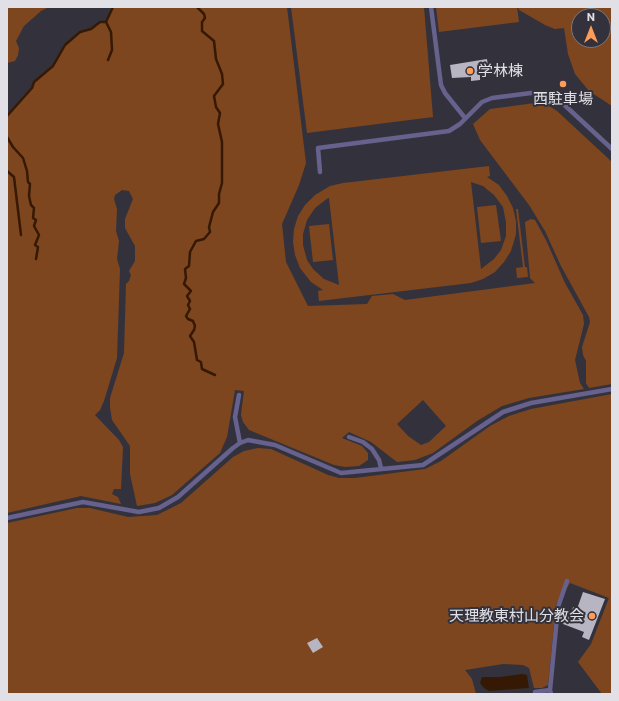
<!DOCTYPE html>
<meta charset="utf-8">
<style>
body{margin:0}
#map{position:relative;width:619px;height:701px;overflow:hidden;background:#33323c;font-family:Commissioner,sans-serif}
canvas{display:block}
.frame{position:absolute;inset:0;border:8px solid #e0e0e6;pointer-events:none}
.north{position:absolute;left:571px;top:8px;width:40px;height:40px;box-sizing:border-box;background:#33323c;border:1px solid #787880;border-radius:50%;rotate:0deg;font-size:11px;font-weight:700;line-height:16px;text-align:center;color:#e0e0e6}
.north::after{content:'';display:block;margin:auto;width:14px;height:18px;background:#fe9c58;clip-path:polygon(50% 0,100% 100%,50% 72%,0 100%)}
</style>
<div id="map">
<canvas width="619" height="701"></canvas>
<div class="frame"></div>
<div class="north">N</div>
</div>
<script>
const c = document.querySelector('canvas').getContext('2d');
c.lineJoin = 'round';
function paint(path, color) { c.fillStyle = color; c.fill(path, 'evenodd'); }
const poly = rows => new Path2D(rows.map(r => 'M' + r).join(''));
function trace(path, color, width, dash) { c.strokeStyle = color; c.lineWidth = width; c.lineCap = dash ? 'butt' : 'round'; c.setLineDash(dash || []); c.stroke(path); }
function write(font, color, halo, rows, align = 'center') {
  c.font = font + ' Commissioner,"Noto Sans JP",sans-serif'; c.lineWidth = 4; c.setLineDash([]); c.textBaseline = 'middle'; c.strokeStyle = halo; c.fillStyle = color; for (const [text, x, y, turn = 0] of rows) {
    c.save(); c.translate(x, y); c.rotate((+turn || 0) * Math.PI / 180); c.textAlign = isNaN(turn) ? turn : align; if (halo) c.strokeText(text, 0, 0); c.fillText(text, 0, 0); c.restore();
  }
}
paint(poly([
 [7,7,49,7,41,11,24,26,16,41,19,48,18,55,15,61,7,63],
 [113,7,287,7,306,163,299,185,282,224,286,262,308,306,367,304,372,296,393,294,405,300,535,283,530,278,525,222,531,219,535,220,546,240,565,283,583,315,584,324,575,360,580,383,584,389,529,398,502,406,477,421,433,453,415,460,397,462,371,442,349,432,342,438,362,446,368,453,368,460,359,466,345,467,334,465,249,430,243,422,241,415,244,391,235,390,227,437,220,453,172,495,155,503,137,506,130,474,130,446,112,420,110,407,110,398,124,353,126,284,129,281,131,275,129,271,135,261,135,246,125,228,125,219,133,199,129,191,122,190,115,195,114,199,117,209,116,231,119,241,117,259,120,269,117,358,104,401,100,410,95,415,119,440,123,447,121,489,114,489,112,494,118,497,121,504,81,496,7,513,7,116,32,88,34,82,53,66,65,45,80,32,91,29,100,22,106,22],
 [423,400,446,426,429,442,421,445,408,436,397,424],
 [291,7,424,7,433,117,307,133],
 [436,7,517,7,519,22,439,32],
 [518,7,612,7,612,106,589,91,575,74,568,54,564,28,555,29,545,25,519,10],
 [579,16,603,16,603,40,579,40],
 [535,103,544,103,557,111,612,162,612,384,589,388,586,383,586,361,583,355,582,347,590,322,589,317,561,266,545,231,529,205,480,140,473,124,490,109],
 [489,166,490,176,487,177,499,185,507,196,513,208,516,221,516,234,511,251,504,262,495,272,483,279,471,283,319,301,318,291,323,290,311,282,300,268,295,255,293,242,294,229,298,216,305,205,315,195,330,186,343,183],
 [471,182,483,186,494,195,503,207,506,222,506,236,501,250,494,259,481,269],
 [328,198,329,198,339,285,324,279,313,269,307,260,303,245,303,234,307,220,315,208],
 [496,205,501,241,481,243,477,207],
 [516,209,518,209,525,267,527,267,528,277,517,278,516,268,523,267],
 [329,224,333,260,313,262,309,226],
 [612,394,612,694,602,694,578,662,591,644,609,598,570,583,556,604,548,685,542,688,534,688,529,668,523,665,503,664,465,670,472,679,476,694,7,694,7,523,77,508,90,508,128,517,157,515,181,503,233,457,244,451,258,448,271,449,328,475,339,478,355,478,425,469,441,461,490,426,509,416,531,409]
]), '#7e461e');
paint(poly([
 [522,674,527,675,529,688,489,691,484,688,480,683,482,677,500,677]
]), '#361904');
trace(poly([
 [197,7,204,14,205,18,202,22,202,31,214,41,216,59,222,74,223,84,214,96,216,107,220,113,218,124,222,142,222,183,219,194,219,203,213,212,209,227,210,232,204,239,196,241,190,252,189,266,185,269,186,278,184,284,191,291,187,296,190,301,188,305,190,309,186,316,188,319,193,321,195,326,194,330,190,336,194,342,197,360,201,362,202,369,215,375],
 [106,22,111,32,112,50,108,60],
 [7,116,32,88,34,82,53,66,65,45,80,32,91,29,100,22,106,22,113,7],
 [7,137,13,147,23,158,27,171,28,182,30,184,29,196,31,205,34,208,33,218,36,220,34,226,39,235,35,245,38,247,36,259],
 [7,171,14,177,21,235]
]), '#361904', 2.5);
paint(poly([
 [487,59,489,75,480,76,480,80,471,81,471,77,452,78,450,65],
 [583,592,605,599,589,640,582,637,584,632,563,624,566,616,570,617,573,607,577,609],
 [317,638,323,647,313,653,307,643]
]), '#b6b5c1');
trace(poly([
 [431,7,441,85,445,93,465,118],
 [320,172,318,148,449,131,460,124,482,102,492,98,531,93,545,93,558,99,612,149],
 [239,395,235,417,240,443],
 [349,437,363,442,372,449,379,460,381,468],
 [7,518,83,502,139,512,159,508,178,497,233,448,240,443,248,440,275,445,341,473,423,465,503,412,531,403,612,389],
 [550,690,558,607,567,581],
 [535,692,550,690,551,694]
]), '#66618d', 4.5);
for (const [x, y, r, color] of [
 [470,71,4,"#fe9c58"],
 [563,84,4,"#fe9c58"],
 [592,616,4,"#fe9c58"]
]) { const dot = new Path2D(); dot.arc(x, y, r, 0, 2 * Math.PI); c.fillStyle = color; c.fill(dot); trace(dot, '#33323c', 1.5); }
write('15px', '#e0e0e6', '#33323c', [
 ["学林棟",478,71],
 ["西駐車場",563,99,"center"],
 ["天理教東村山分教会",584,616,"right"]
], 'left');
</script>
